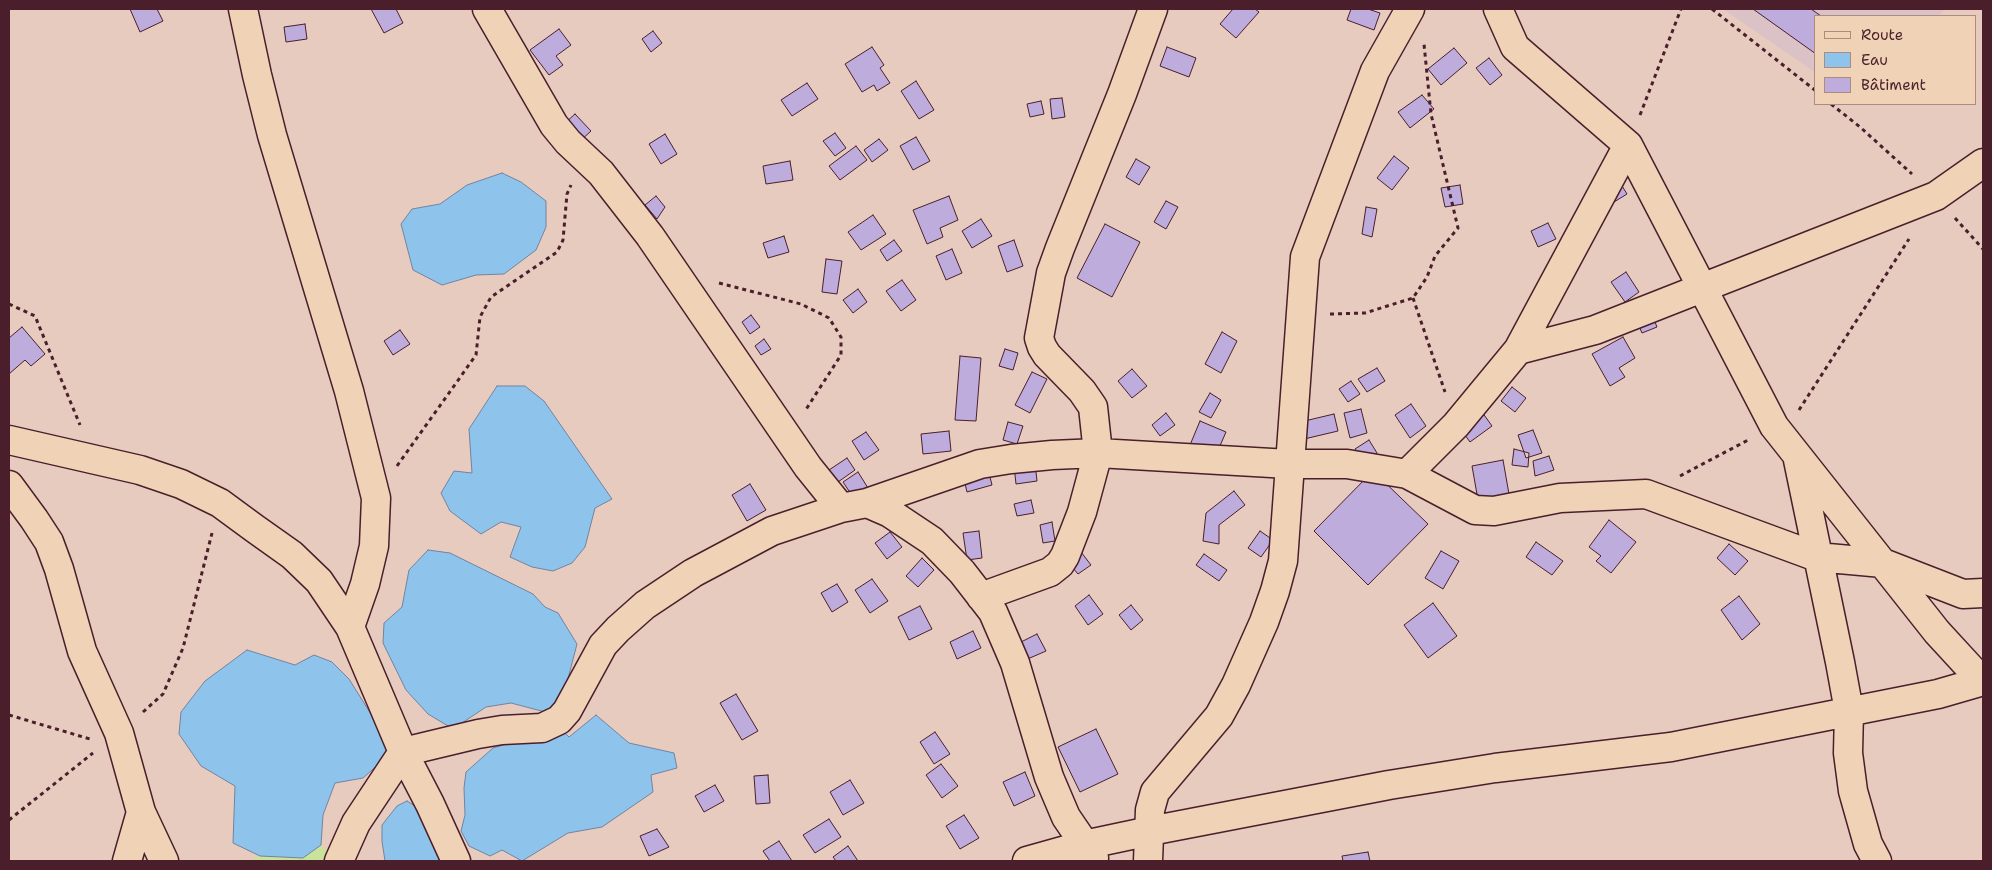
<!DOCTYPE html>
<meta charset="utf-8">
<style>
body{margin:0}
#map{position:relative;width:1992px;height:870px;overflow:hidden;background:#e6cbbe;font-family:"Shantell Sans",sans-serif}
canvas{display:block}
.frame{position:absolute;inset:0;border:10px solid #4a1f2b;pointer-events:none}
.legend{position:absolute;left:1814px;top:15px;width:162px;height:90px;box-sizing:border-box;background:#f0d3b7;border:1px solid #ae8b7f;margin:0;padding:6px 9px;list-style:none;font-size:15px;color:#4a1f2b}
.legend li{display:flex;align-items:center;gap:10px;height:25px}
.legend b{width:25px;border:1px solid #ae8b7f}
</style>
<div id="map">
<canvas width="1992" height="870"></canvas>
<div class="frame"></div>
<ul class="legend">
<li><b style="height:6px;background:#f0d3b7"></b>Route</li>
<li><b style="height:14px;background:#8ec4ec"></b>Eau</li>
<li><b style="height:14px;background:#bdacdc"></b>Bâtiment</li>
</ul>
</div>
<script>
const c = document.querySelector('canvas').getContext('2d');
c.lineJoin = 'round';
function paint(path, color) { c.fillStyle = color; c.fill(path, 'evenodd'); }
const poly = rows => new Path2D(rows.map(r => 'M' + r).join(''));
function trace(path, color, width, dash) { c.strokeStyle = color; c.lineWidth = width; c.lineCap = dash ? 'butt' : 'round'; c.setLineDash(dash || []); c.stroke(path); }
paint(poly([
 [1723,9,1944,9,1939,16,1816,16,1816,73]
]), '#dac2c7');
paint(poly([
 [321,845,339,861,248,861,260,856,303,858]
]), '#c9e49a');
const water = poly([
 [502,173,521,182,546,201,546,227,536,250,504,274,476,275,442,285,413,270,401,224,412,209,440,204,467,185,502,173],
 [497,386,525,386,544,401,612,499,595,508,585,547,572,563,553,571,532,567,510,557,521,527,501,522,481,534,450,511,441,493,454,471,472,473,469,429,497,386],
 [428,550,450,553,533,594,545,607,558,613,577,644,564,694,549,713,511,703,486,707,453,729,428,714,406,690,383,643,384,623,402,607,409,570,428,550],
 [247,650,295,665,314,655,332,662,349,679,379,727,389,755,363,778,335,783,323,815,321,845,303,858,260,856,233,843,235,786,201,766,179,734,181,712,205,681,247,650],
 [596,715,629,743,674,753,677,768,651,775,653,792,602,827,568,833,522,861,502,850,490,856,469,846,461,831,465,815,464,788,466,772,493,748,527,738,563,731,569,737,596,715],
 [407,801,420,809,442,861,385,861,382,841,382,825,397,806,407,801]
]);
paint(water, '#8ec4ec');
trace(water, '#73829f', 1);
const building = poly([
 [130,9,157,9,163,21,140,32,130,9],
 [371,9,396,9,403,23,384,33,371,9],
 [1233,9,1255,9,1259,12,1236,38,1220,24,1233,9],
 [1351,9,1368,9,1380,13,1374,30,1347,20,1351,9],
 [1753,9,1811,9,1821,16,1816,16,1816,54,1753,9],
 [305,24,307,39,286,42,284,27,305,24],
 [559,29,571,45,556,56,563,65,549,75,530,50,559,29],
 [653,31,662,43,651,52,642,39,653,31],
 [872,47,884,65,880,68,890,83,877,91,874,85,862,92,845,64,872,47],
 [1167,47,1196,58,1189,77,1160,66,1167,47],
 [1454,48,1467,63,1441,85,1428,69,1454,48],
 [1489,58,1502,75,1490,85,1476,68,1489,58],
 [916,81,934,110,919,119,901,91,916,81],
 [807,83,818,99,792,116,781,100,807,83],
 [1422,95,1434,109,1410,128,1398,112,1422,95],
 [1062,98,1065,117,1052,119,1050,99,1062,98],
 [1041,101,1044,114,1030,117,1027,104,1041,101],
 [575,114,591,131,579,142,564,124,575,114],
 [835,133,846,148,835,156,823,141,835,133],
 [665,134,677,154,661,164,649,144,665,134],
 [916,137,930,161,913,170,900,146,916,137],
 [879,139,888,150,872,162,864,150,879,139],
 [856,146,867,160,840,180,829,166,856,146],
 [1394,156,1409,168,1392,190,1377,178,1394,156],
 [1136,159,1150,167,1139,185,1126,177,1136,159],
 [790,161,793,180,766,184,763,166,790,161],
 [1619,181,1627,194,1614,202,1606,190,1619,181],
 [1460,185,1463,204,1445,207,1441,188,1460,185],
 [656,196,665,207,657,219,645,205,656,196],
 [949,196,958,220,940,228,943,237,927,244,913,210,949,196],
 [1166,201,1178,207,1166,229,1154,222,1166,201],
 [1366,207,1377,209,1372,237,1362,234,1366,207],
 [873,215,886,234,861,250,848,232,873,215],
 [981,219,992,236,972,248,962,231,981,219],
 [1548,223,1556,239,1538,247,1531,231,1548,223],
 [1105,224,1140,242,1112,297,1077,278,1105,224],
 [784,236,789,252,768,258,763,243,784,236],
 [894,240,902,251,887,261,880,250,894,240],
 [1014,240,1023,266,1007,272,998,246,1014,240],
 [952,249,962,273,946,280,936,256,952,249],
 [826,259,842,261,837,294,822,292,826,259],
 [1626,272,1639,292,1625,302,1611,282,1626,272],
 [902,280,916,300,901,311,886,291,902,280],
 [858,289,867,302,853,313,843,300,858,289],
 [751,315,760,327,750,334,742,322,751,315],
 [1653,317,1657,327,1642,333,1638,324,1653,317],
 [22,327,45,354,31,366,25,360,9,374,9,338,22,327],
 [400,330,410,344,393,355,384,341,400,330],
 [1222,332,1237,341,1221,373,1205,364,1222,332],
 [1623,337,1635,358,1619,368,1625,377,1610,386,1592,354,1623,337],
 [764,339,771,349,761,355,755,346,764,339],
 [1005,349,1018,353,1013,370,999,366,1005,349],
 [960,356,981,358,976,421,955,420,960,356],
 [1377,368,1385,381,1367,392,1358,379,1377,368],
 [1132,369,1147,386,1132,398,1118,381,1132,369],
 [1032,372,1047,379,1030,413,1015,405,1032,372],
 [1351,381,1360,394,1348,402,1339,389,1351,381],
 [1512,387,1526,398,1515,412,1501,401,1512,387],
 [1210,393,1221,400,1211,418,1199,412,1210,393],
 [1411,404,1426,426,1410,438,1395,415,1411,404],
 [1361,409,1367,433,1350,438,1344,413,1361,409],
 [1482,412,1492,426,1470,442,1460,428,1482,412],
 [1166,413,1175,425,1160,436,1152,425,1166,413],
 [1334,414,1338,431,1300,440,1296,423,1334,414],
 [1200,421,1226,432,1216,455,1190,445,1200,421],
 [1008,422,1023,426,1017,444,1003,440,1008,422],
 [1533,430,1542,453,1526,458,1518,435,1533,430],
 [949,431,951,451,923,454,921,434,949,431],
 [866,432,879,450,864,460,852,441,866,432],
 [1369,440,1377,453,1364,462,1355,449,1369,440],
 [1514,449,1529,453,1528,467,1512,465,1514,449],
 [1549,456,1554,470,1535,476,1533,461,1549,456],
 [847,458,855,470,838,482,829,470,847,458],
 [1503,460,1509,494,1478,500,1472,466,1503,460],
 [1035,463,1037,481,1016,484,1014,466,1035,463],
 [987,465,992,485,967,492,962,471,987,465],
 [1373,471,1428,524,1368,585,1314,531,1373,471],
 [858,472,868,488,853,497,843,482,858,472],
 [750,484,766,510,747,521,732,495,750,484],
 [1234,491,1245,505,1219,525,1219,544,1203,541,1206,513,1234,491],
 [1031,500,1034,513,1017,516,1014,504,1031,500],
 [1609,520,1636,542,1611,573,1596,561,1601,556,1589,547,1609,520],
 [1052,522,1055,541,1043,543,1040,525,1052,522],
 [979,531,982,558,967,560,963,533,979,531],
 [1260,531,1273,540,1261,557,1248,548,1260,531],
 [890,532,902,547,887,559,875,543,890,532],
 [1536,542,1563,561,1552,575,1526,557,1536,542],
 [1729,544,1748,561,1735,575,1717,558,1729,544],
 [1441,551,1459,561,1443,589,1425,578,1441,551],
 [1081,552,1091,565,1078,574,1068,562,1081,552],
 [1204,554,1227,570,1219,581,1196,565,1204,554],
 [922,558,934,570,918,587,906,576,922,558],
 [872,579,888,601,870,613,855,590,872,579],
 [837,584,848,602,832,612,821,593,837,584],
 [1089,595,1103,614,1088,625,1075,606,1089,595],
 [1739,596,1760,624,1742,640,1721,610,1739,596],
 [1433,603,1457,636,1428,658,1404,625,1433,603],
 [1131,605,1143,620,1131,630,1119,615,1131,605],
 [920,606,932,629,909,640,898,617,920,606],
 [973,631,981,648,957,659,950,642,973,631],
 [1037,634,1046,651,1023,661,1015,645,1037,634],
 [736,694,758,731,742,740,720,703,736,694],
 [1096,729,1118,774,1080,792,1058,747,1096,729],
 [935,732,950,754,934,764,920,742,935,732],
 [941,764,958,786,942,798,926,775,941,764],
 [1025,772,1035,796,1014,806,1003,782,1025,772],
 [768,775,770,803,756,804,754,776,768,775],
 [850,780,864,803,843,815,830,792,850,780],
 [715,785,724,801,704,812,695,796,715,785],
 [964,815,979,838,960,849,946,826,964,815],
 [829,819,841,837,815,853,803,835,829,819],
 [657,829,669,847,649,856,640,836,657,829],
 [779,841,792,861,770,861,763,851,779,841],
 [848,846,858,861,836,861,833,857,848,846],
 [1368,852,1370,861,1343,861,1342,856,1368,852]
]);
paint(building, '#bdacdc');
trace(building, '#4a1f2b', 1);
const minor = poly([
 [243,9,257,75,272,135,349,391,376,498,374,546,365,584,350,627],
 [487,9,554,125,568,142,601,173,650,236,808,467,841,508],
 [1498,9,1515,47,1628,145,1774,426,1937,632,1983,682],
 [1518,350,1595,330,1936,196,1983,163],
 [9,440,140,470,181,484,220,503,254,528,292,555,319,581,350,627,403,752,356,823,339,861],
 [1798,460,1840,662,1849,711,1848,753,1853,791,1868,844,1877,861],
 [1407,474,1456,425,1518,350,1628,145],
 [9,485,34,519,49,542,59,569,82,651,119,733,141,812,164,861],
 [867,503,890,513,932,541,962,572,993,612,1015,663,1049,777,1066,817,1094,858],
 [981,597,1050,572,1060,564,1065,556,1082,512,1098,453,1289,464,1347,464,1407,474,1475,510,1494,511,1560,498,1646,494,1817,557,1883,563,1963,594,1983,593],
 [127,861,141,812],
 [456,861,430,804,403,752,478,734,502,730,542,728,559,720,567,711,603,645,618,629,645,605,693,573,772,531,841,508,867,503,980,464,1011,459,1052,455,1098,453,1093,407,1082,391,1047,355,1042,347,1039,338,1051,273,1060,248,1122,94,1153,9],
 [1027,861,1084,845,1150,831,1389,785,1495,768,1671,747,1938,694,1983,681],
 [1148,861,1150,810,1155,792,1219,716,1236,685,1264,622,1275,591,1283,561,1305,257,1375,71,1410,9]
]);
trace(minor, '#4a1f2b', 31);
trace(poly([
 [1712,9,1816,91],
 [1831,104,1860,127,1912,174],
 [1640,115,1681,9],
 [1955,218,1983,249],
 [719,283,801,304,829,318,841,337,841,355,805,411],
 [1413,298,1445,392],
 [9,304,35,316,80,425],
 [1330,314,1365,313,1413,298,1427,277,1435,256,1458,228,1431,114,1424,44],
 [1799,410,1909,239],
 [397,466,476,355,480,317,491,297,557,252,563,240,567,194,571,185],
 [1680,476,1750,439],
 [143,712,163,694,183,648,212,533],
 [9,715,90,739],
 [9,820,93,753]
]), '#4a1f2b', 3, [4, 4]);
trace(minor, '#f0d3b7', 28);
</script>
